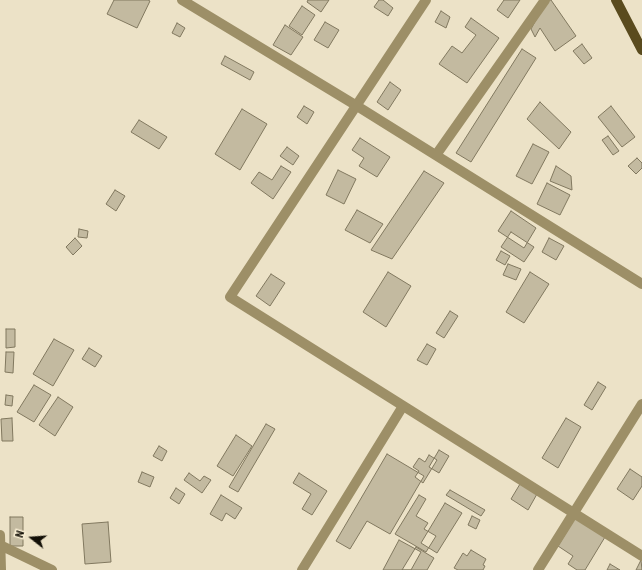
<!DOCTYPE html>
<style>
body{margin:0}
#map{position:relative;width:642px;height:570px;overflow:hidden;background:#ece2c7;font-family:"Roboto Condensed",sans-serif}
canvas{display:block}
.north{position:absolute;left:12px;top:518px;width:40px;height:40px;-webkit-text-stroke:3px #f9efd4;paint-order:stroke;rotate:287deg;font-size:11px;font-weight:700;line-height:16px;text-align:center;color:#120f06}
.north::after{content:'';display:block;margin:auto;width:14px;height:18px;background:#120f06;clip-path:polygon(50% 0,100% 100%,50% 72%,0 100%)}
</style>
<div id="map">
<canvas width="642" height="570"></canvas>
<div class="north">N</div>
</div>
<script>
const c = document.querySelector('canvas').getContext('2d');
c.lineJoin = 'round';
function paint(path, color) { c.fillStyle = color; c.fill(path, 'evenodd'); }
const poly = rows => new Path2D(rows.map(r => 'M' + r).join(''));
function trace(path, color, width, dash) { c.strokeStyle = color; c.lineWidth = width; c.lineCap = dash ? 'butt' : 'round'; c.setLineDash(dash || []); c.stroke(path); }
const building = poly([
 [114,0,148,0,150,1,137,28,107,14,114,0],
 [308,0,329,0,321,12,307,2,308,0],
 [379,0,383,0,393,8,388,16,374,7,379,0],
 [504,0,520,0,508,18,497,10,504,0],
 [547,0,551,0,576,36,555,51,540,28,535,37,531,29,547,0],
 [302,6,315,15,302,35,289,26,302,6],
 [441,11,450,17,446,28,435,22,441,11],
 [471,18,499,38,467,83,439,64,452,46,462,53,476,35,465,27,471,18],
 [325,22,339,30,328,48,314,40,325,22],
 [177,23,185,28,180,37,172,33,177,23],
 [285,25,303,37,291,55,273,45,285,25],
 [582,44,592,58,584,64,573,51,582,44],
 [522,49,536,58,471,162,456,153,522,49],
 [225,56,254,72,250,80,221,64,225,56],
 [390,82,401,90,388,110,377,102,390,82],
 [540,102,571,132,559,149,527,119,540,102],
 [304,106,314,112,307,124,297,117,304,106],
 [611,106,635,137,622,147,598,117,611,106],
 [242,109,267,124,240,170,215,154,242,109],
 [139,120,167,137,159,149,131,132,139,120],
 [608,136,619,151,613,155,602,140,608,136],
 [360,138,390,157,377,177,359,166,364,158,352,150,360,138],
 [533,144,549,152,532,184,516,176,533,144],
 [287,147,299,156,293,165,280,156,287,147],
 [637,158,642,163,642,168,636,174,628,166,637,158],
 [281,166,291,172,273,199,251,183,259,172,272,180,281,166],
 [556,166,571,176,572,190,550,181,556,166],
 [338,170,356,179,344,204,326,195,338,170],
 [424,171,444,183,392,259,371,250,424,171],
 [547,183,570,195,560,215,537,204,547,183],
 [115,190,125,196,116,211,106,204,115,190],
 [357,210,383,224,370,243,345,230,357,210],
 [511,211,536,228,524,248,498,231,511,211],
 [79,229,88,231,87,238,78,237,79,229],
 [511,232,534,247,524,262,501,247,511,232],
 [75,238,82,246,73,255,66,247,75,238],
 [549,238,564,246,556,260,542,252,549,238],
 [501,251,510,256,505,265,496,260,501,251],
 [508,264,521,269,516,280,503,275,508,264],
 [388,272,411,286,386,327,363,312,388,272],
 [530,272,549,284,524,323,506,312,530,272],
 [271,274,285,283,270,306,256,296,271,274],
 [450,311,458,316,444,338,436,333,450,311],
 [6,329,15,329,15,347,6,348,6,329],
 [54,339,74,350,53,386,33,374,54,339],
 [427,344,436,349,427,365,417,360,427,344],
 [89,348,102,356,95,367,82,359,89,348],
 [6,352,14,352,13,373,5,372,6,352],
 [598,382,606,387,592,410,584,405,598,382],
 [34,385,51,395,34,422,17,412,34,385],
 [6,395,13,396,12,406,5,405,6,395],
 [58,397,73,407,55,436,39,425,58,397],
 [12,418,13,441,2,441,1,419,12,418],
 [566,418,581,427,558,468,542,458,566,418],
 [266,424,275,429,238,492,229,487,266,424],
 [236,435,252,446,233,476,217,466,236,435],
 [159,446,167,451,162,461,153,456,159,446],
 [439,450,449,456,439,473,429,467,439,450],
 [387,454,424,476,390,534,367,521,350,549,336,541,387,454],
 [429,455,437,460,423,483,415,477,419,471,413,467,419,458,425,462,429,455],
 [630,469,642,477,642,486,633,500,617,489,630,469],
 [142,472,154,477,150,487,138,482,142,472],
 [189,473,200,481,204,476,211,480,202,493,184,480,189,473],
 [299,473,327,491,312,515,302,509,311,494,293,483,299,473],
 [520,484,537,494,528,510,511,499,520,484],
 [176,488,185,494,179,504,170,498,176,488],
 [450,490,485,510,481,516,446,495,450,490],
 [221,495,242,508,235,519,226,513,222,521,210,514,221,495],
 [419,495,426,499,416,516,428,523,424,529,436,536,426,552,395,534,419,495],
 [445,503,462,513,437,553,421,543,445,503],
 [472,516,480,520,476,529,468,525,472,516],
 [10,517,23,517,23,546,10,546,10,517],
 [575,518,605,537,585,570,577,570,568,564,573,556,558,546,575,518],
 [108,522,111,562,85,564,82,524,108,522],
 [399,540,421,552,411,570,383,570,399,540],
 [416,547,434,558,427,570,402,570,416,547],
 [471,550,486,559,483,565,485,566,483,570,458,570,454,568,463,553,467,556,471,550],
 [641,560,642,570,636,570,641,560],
 [610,564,620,570,607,570,610,564]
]);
paint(building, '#c3baa0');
trace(building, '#81785f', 1);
trace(poly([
 [182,0,357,106,642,284],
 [426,0,230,297,642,556],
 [436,155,545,0],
 [0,535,1,570],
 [0,545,52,570],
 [302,570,403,406],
 [538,570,642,404]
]), '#9d8f67', 10);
trace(poly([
 [616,0,642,50]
]), '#5a4b1e', 10);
</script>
